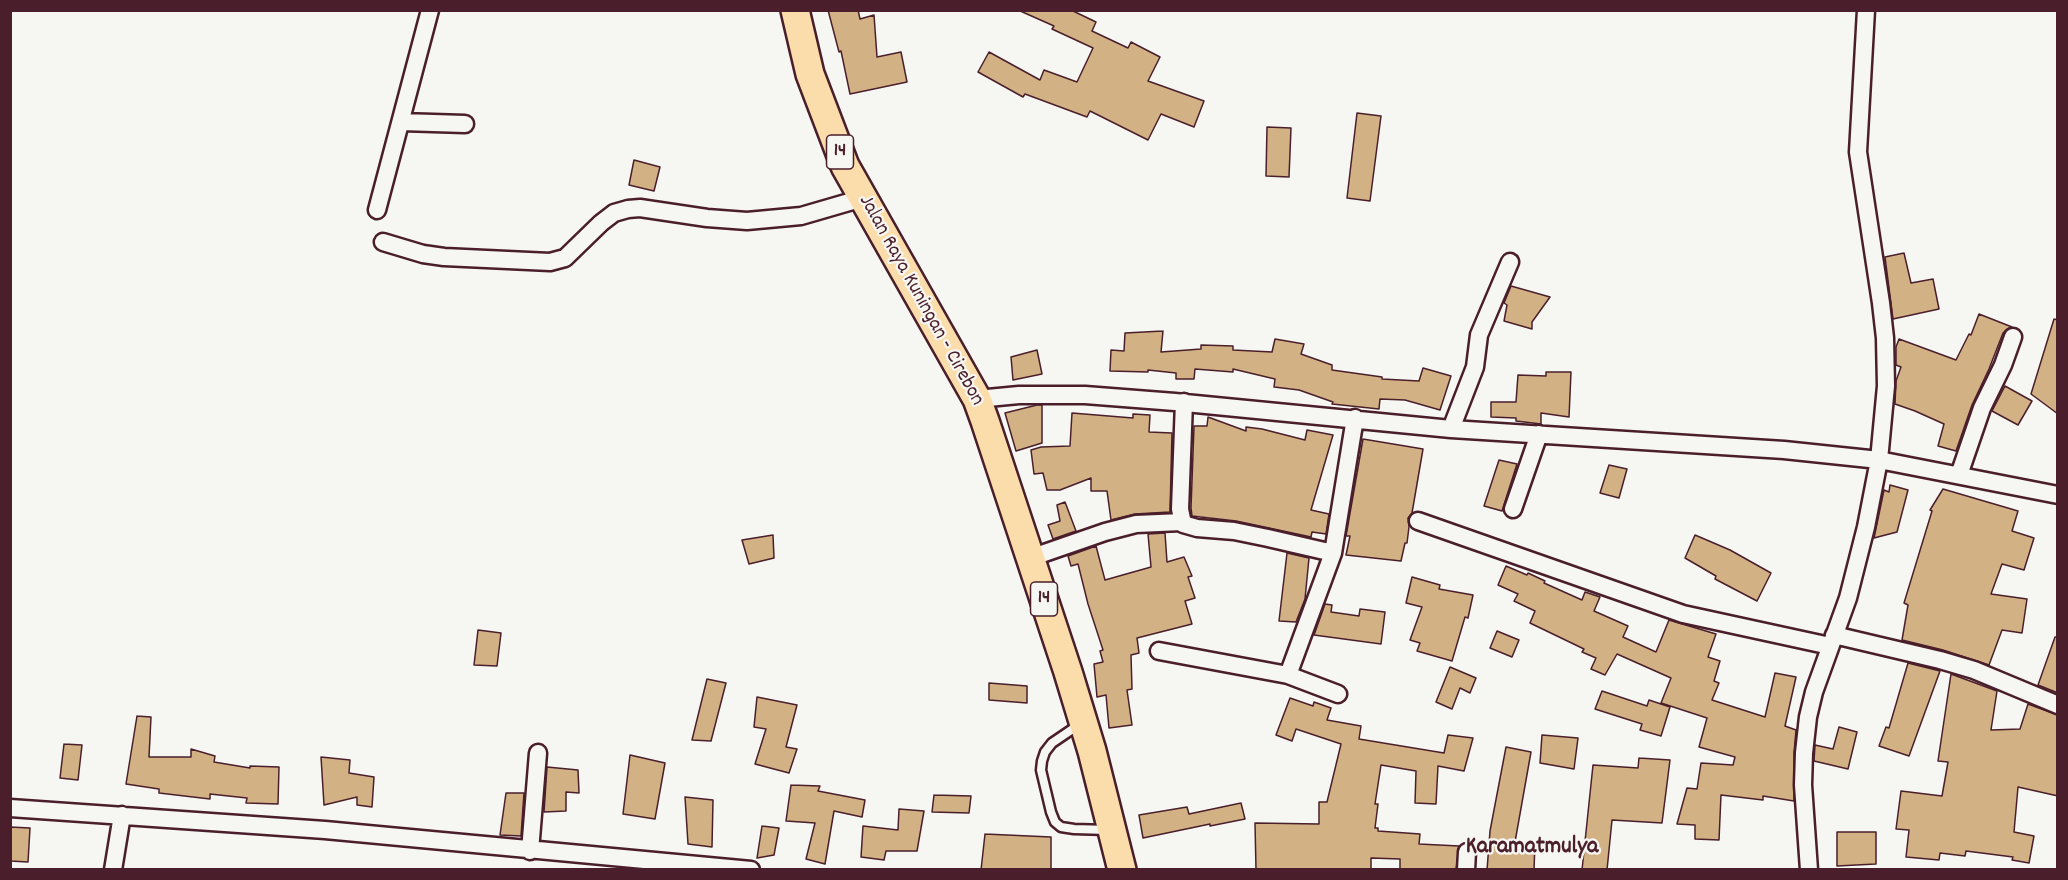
<!DOCTYPE html>
<style>
body{margin:0}
#map{position:relative;width:2068px;height:880px;overflow:hidden;background:#f6f6f2;font-family:Dekko,sans-serif}
canvas{display:block}
.frame{position:absolute;inset:0;border:12px solid #4a1f2b;pointer-events:none}
</style>
<div id="map">
<canvas width="2068" height="880"></canvas>
<div class="frame"></div>
</div>
<script>
const c = document.querySelector('canvas').getContext('2d');
c.lineJoin = 'round';
function paint(path, color) { c.fillStyle = color; c.fill(path, 'evenodd'); }
const poly = rows => new Path2D(rows.map(r => 'M' + r).join(''));
function trace(path, color, width, dash) { c.strokeStyle = color; c.lineWidth = width; c.lineCap = dash ? 'butt' : 'round'; c.setLineDash(dash || []); c.stroke(path); }
function write(font, color, halo, rows, align = 'center') {
  c.font = font + ' Dekko,sans-serif'; c.lineWidth = 4.5; c.setLineDash([]); c.textBaseline = 'middle'; c.strokeStyle = halo; c.fillStyle = color; for (const [text, x, y, turn = 0] of rows) {
    c.save(); c.translate(x, y); c.rotate((+turn || 0) * Math.PI / 180); c.textAlign = isNaN(turn) ? turn : align; if (halo) c.strokeText(text, 0, 0); c.fillText(text, 0, 0); c.restore();
  }
}
const building = poly([
 [828,10,858,10,860,19,874,15,877,57,901,52,907,82,850,94,841,51,839,52,828,10],
 [1018,10,1071,10,1096,22,1092,31,1128,48,1131,42,1160,57,1148,81,1204,101,1194,127,1161,114,1148,140,1090,111,1087,117,1025,94,1023,97,978,72,989,52,1040,80,1044,70,1077,82,1093,48,1052,29,1054,26,1018,10],
 [1357,113,1381,116,1370,201,1347,198,1357,113],
 [1267,127,1291,128,1289,177,1266,176,1267,127],
 [634,160,660,167,654,191,629,185,634,160],
 [1904,253,1911,283,1933,279,1939,309,1893,319,1885,257,1904,253],
 [1511,286,1550,297,1532,322,1532,329,1504,321,1507,305,1504,303,1511,286],
 [1979,314,2012,327,2007,329,2003,333,1989,369,1972,405,1956,451,1938,446,1944,424,1915,411,1895,404,1896,381,1901,367,1896,365,1896,347,1899,339,1956,360,1969,334,1971,335,1979,314],
 [2054,319,2058,320,2058,414,2031,394,2054,319],
 [1163,331,1161,352,1201,349,1201,345,1233,346,1233,350,1272,352,1275,339,1304,344,1301,354,1332,365,1332,370,1382,377,1382,379,1419,381,1423,368,1451,376,1440,410,1405,400,1380,399,1379,409,1332,404,1333,402,1299,390,1274,387,1275,379,1233,369,1233,372,1195,369,1194,379,1176,379,1176,373,1148,370,1148,372,1110,371,1111,350,1124,351,1125,333,1163,331],
 [1037,350,1042,374,1013,380,1011,357,1037,350],
 [1546,372,1571,372,1569,417,1541,413,1541,424,1516,421,1516,418,1491,417,1491,402,1516,402,1518,375,1546,376,1546,372],
 [2005,386,2032,401,2018,425,1992,411,2005,386],
 [1037,405,1042,405,1042,443,1016,451,1005,413,1037,405],
 [1072,413,1133,418,1133,414,1150,415,1149,432,1172,433,1170,512,1135,514,1111,520,1107,491,1091,491,1091,478,1060,490,1047,490,1043,473,1034,474,1031,450,1041,447,1070,446,1072,413],
 [1208,417,1246,431,1246,427,1262,429,1305,440,1307,430,1333,435,1311,510,1329,514,1326,534,1312,532,1311,537,1236,521,1192,516,1191,508,1194,426,1207,426,1208,417],
 [1363,439,1423,449,1412,513,1408,518,1409,527,1407,543,1405,543,1401,561,1346,555,1350,536,1346,536,1363,439],
 [1499,460,1517,464,1502,511,1484,506,1499,460],
 [1609,465,1627,469,1619,498,1600,493,1609,465],
 [1890,485,1908,490,1897,532,1874,538,1884,490,1889,492,1890,485],
 [1943,489,2018,511,2012,531,2034,538,2024,570,2002,564,1991,594,2027,599,2022,633,2002,630,1989,665,1943,650,1902,640,1908,605,1904,603,1932,511,1930,510,1943,489],
 [1065,502,1076,531,1053,539,1048,525,1060,521,1057,505,1065,502],
 [1165,533,1167,562,1184,557,1192,576,1188,577,1195,598,1185,601,1192,624,1137,638,1139,653,1131,655,1132,689,1127,690,1132,725,1109,728,1106,695,1097,697,1094,664,1103,662,1100,651,1103,650,1088,604,1078,564,1071,566,1068,556,1096,546,1105,580,1151,567,1148,534,1165,533],
 [773,535,774,558,749,564,742,540,773,535],
 [1695,535,1730,550,1771,573,1757,601,1715,579,1716,576,1685,558,1695,535],
 [1287,553,1309,558,1305,599,1296,622,1279,621,1287,553],
 [1506,566,1527,575,1528,573,1545,581,1544,583,1582,600,1585,592,1600,597,1594,611,1628,626,1623,637,1656,652,1669,620,1716,634,1708,657,1720,661,1714,681,1719,683,1712,700,1765,717,1775,673,1796,677,1785,726,1796,730,1794,753,1794,801,1763,796,1763,800,1721,795,1719,840,1695,839,1695,825,1677,824,1687,788,1697,789,1701,763,1733,765,1735,757,1699,747,1707,718,1661,703,1671,678,1617,654,1605,675,1591,669,1596,658,1582,652,1584,649,1530,623,1535,611,1514,601,1518,594,1498,585,1506,566],
 [1412,577,1440,585,1439,589,1473,595,1468,618,1465,617,1452,661,1417,651,1420,643,1410,640,1422,607,1406,603,1412,577],
 [1325,604,1332,605,1331,612,1359,616,1360,609,1385,612,1381,644,1314,635,1325,604],
 [478,630,501,633,497,666,474,665,478,630],
 [1497,631,1519,640,1512,657,1490,648,1497,631],
 [2055,637,2058,637,2058,693,2038,685,2055,637],
 [1908,663,1940,671,1909,756,1879,746,1886,727,1889,728,1908,663],
 [1450,667,1476,678,1470,693,1460,688,1452,709,1436,702,1450,667],
 [1951,674,1997,691,1991,730,2020,729,2028,704,2058,715,2058,796,2018,787,2014,832,2034,836,2029,863,2012,860,2013,857,1966,851,1965,856,1940,853,1939,860,1906,857,1909,830,1896,829,1901,791,1942,796,1948,762,1938,761,1951,674],
 [707,679,726,683,711,741,692,740,707,679],
 [989,683,1027,686,1027,703,989,700,989,683],
 [1602,691,1647,706,1649,700,1670,707,1661,736,1640,730,1642,724,1595,709,1602,691],
 [757,697,797,705,786,747,797,749,789,773,755,764,766,729,754,727,757,697],
 [1290,698,1313,706,1314,702,1331,708,1327,720,1361,726,1359,739,1444,753,1448,735,1473,738,1464,771,1438,766,1436,804,1415,803,1416,771,1381,765,1375,804,1378,804,1375,828,1378,828,1378,831,1420,834,1419,844,1459,846,1456,870,1400,870,1400,859,1371,858,1371,870,1256,870,1255,823,1319,824,1319,802,1327,802,1341,744,1296,729,1292,741,1276,735,1290,698],
 [137,716,151,717,149,757,191,757,191,749,215,756,214,762,250,768,250,766,279,767,278,804,246,803,247,798,210,794,210,799,159,793,159,789,126,784,137,716],
 [1839,727,1857,732,1848,769,1814,761,1815,745,1833,749,1839,727],
 [1542,735,1578,738,1574,769,1540,763,1542,735],
 [64,744,82,745,78,780,60,778,64,744],
 [1506,747,1531,752,1515,842,1535,843,1534,870,1487,870,1490,831,1506,747],
 [630,755,665,763,655,819,623,814,630,755],
 [321,757,350,760,349,773,374,777,372,807,357,805,357,797,324,805,321,757],
 [1639,758,1670,760,1662,823,1612,820,1607,870,1582,870,1593,765,1638,768,1639,758],
 [547,767,578,770,579,793,566,792,566,811,544,812,547,767],
 [791,785,820,786,818,791,865,800,862,817,834,811,825,864,806,859,815,823,786,821,791,785],
 [506,793,524,793,521,836,500,835,506,793],
 [934,795,971,796,969,813,932,812,934,795],
 [685,797,713,800,712,847,688,844,685,797],
 [1241,803,1245,819,1210,826,1210,824,1143,838,1139,815,1187,807,1189,814,1241,803],
 [899,809,924,811,917,851,886,851,884,860,861,857,863,826,898,830,899,809],
 [762,826,779,828,774,855,757,858,762,826],
 [10,827,30,828,28,862,10,861,10,827],
 [1837,832,1876,832,1876,864,1837,866,1837,832],
 [985,834,1051,837,1051,870,981,870,985,834]
]);
paint(building, '#d2b185');
trace(building, '#4a1f2b', 1.5);
const service = poly([
 [1080,724,1052,743,1045,752,1042,761,1041,770,1051,812,1055,822,1061,827,1074,829,1108,830]
]);
const minor = poly([
 [401,122,465,124],
 [377,210,430,10],
 [383,242,423,254,444,257,550,262,565,258,601,223,614,213,628,209,640,208,707,218,747,221,801,216,863,198],
 [977,399,1019,395,1085,395,1175,402,1451,429,1784,450,1879,460,2058,495],
 [1184,402,1180,509,1183,524,1197,528,1234,531,1268,538,1333,553],
 [1451,429,1475,367,1479,335,1510,262],
 [1959,475,1982,408,2003,365,2013,337],
 [1513,509,1539,434],
 [1418,521,1683,614,1830,646],
 [1030,558,1105,532,1136,524,1182,522],
 [1834,635,1940,660,1974,670,2058,705],
 [1159,651,1288,675,1338,694],
 [1288,675,1333,553,1355,418],
 [10,808,325,830,751,870],
 [530,851,538,753],
 [113,870,122,815],
 [1466,870,1467,852],
 [1809,870,1803,785,1804,753,1808,717,1814,692,1848,598,1866,527,1879,460,1886,386,1885,338,1881,303,1858,152,1866,10]
]);
const trunk = poly([
 [795,10,810,74,845,166,977,399,985,421,1068,672,1092,751,1122,870]
]);
trace(service, '#4a1f2b', 13);
trace(minor, '#4a1f2b', 21);
trace(trunk, '#4a1f2b', 32);
trace(service, '#f6f6f2', 8);
trace(minor, '#f6f6f2', 16);
trace(trunk, '#fbddab', 27);
for (const [x, y, w] of [
 [840,152,27],
 [1044,599,27]
]) { const box = new Path2D(); box.roundRect(x - w / 2, y - 17, w, 34, 4.5); c.fillStyle = '#f6f6f2'; c.fill(box); trace(box, '#4a1f2b', 1.5); }
write('bold 20px', '#4a1f2b', null, [
 ["14",840,152],
 ["14",1044,599]
]);
write('21px', '#4a1f2b', '#f6f6f2', [
 ["Jalan Raya Kuningan - Cirebon",920,301,61]
]);
write('bold 24px', '#4a1f2b', '#f6f6f2', [
 ["Karamatmulya",1532,849]
]);
</script>
